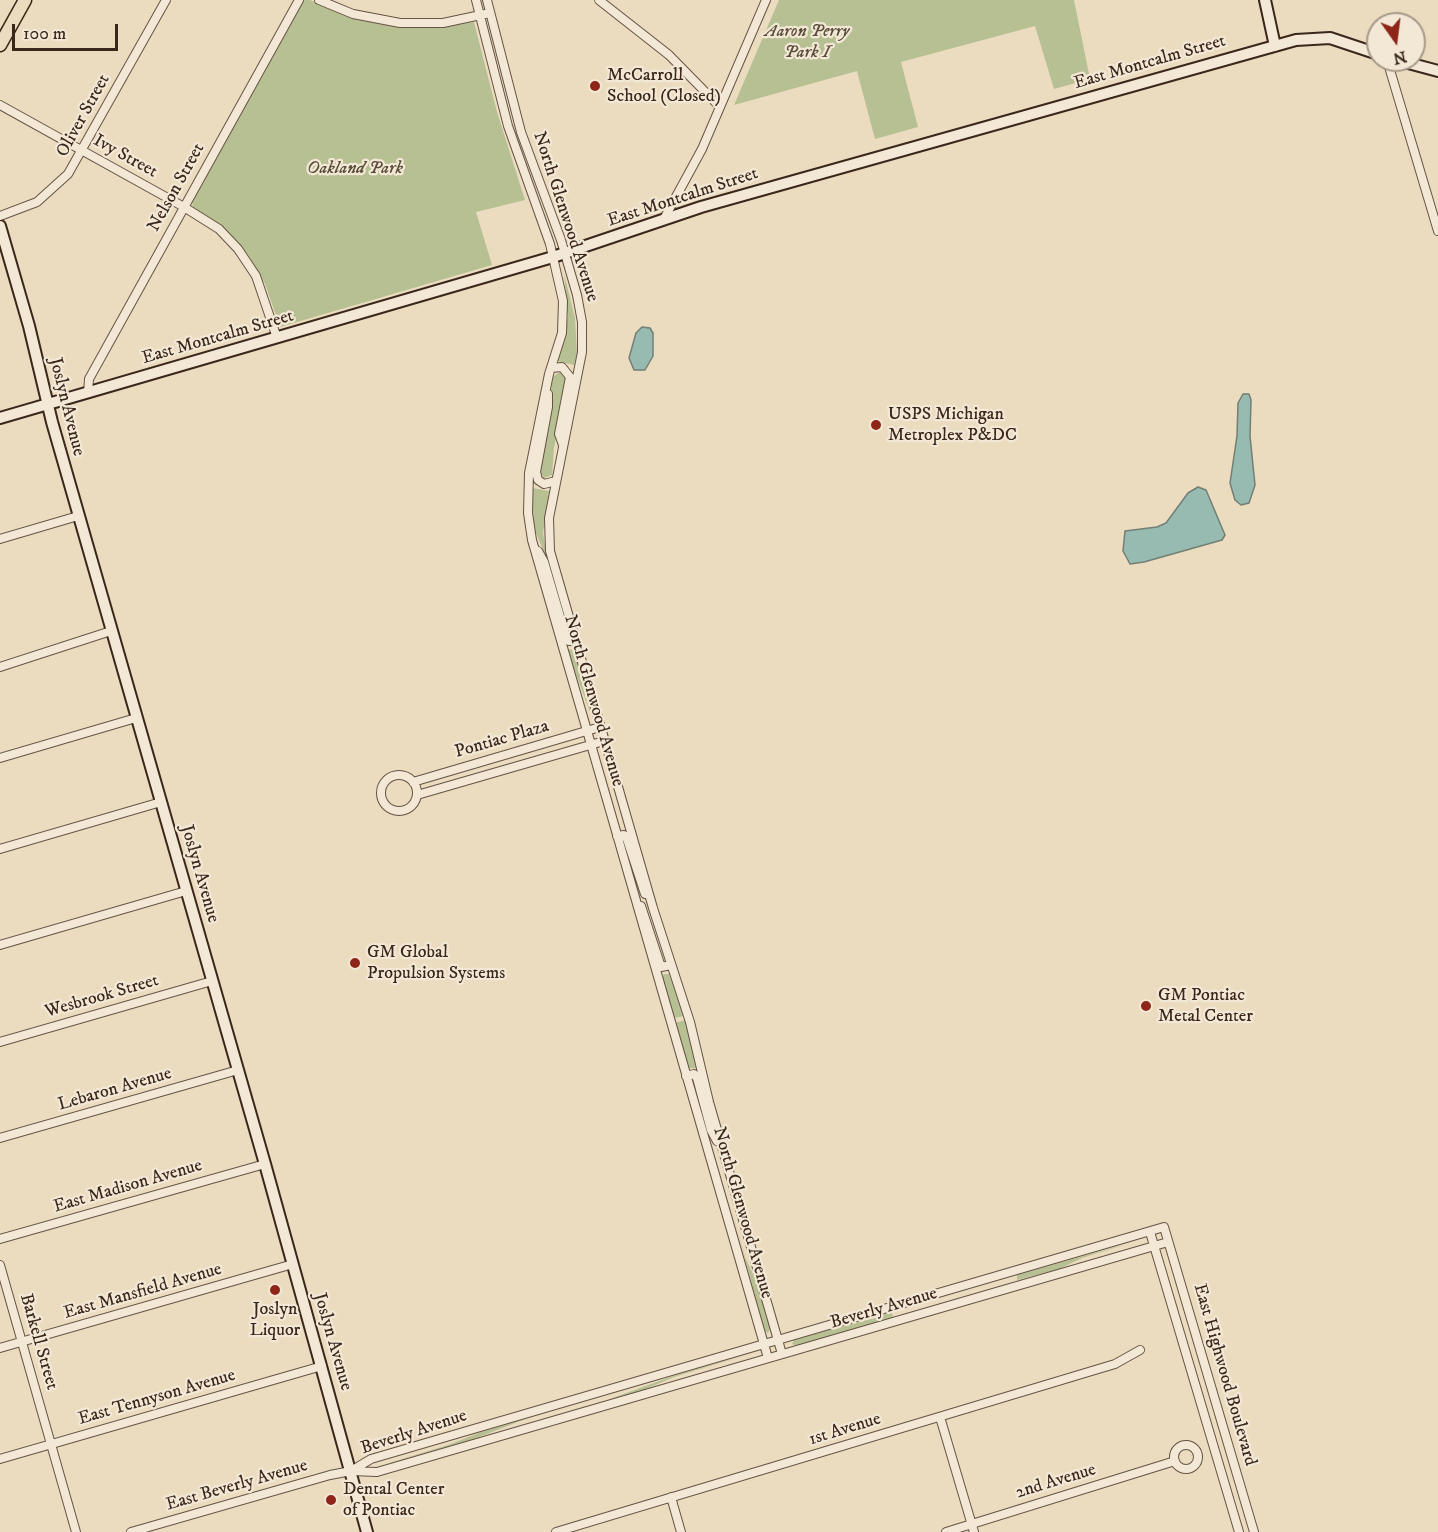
<!DOCTYPE html>
<style>
body{margin:0}
#map{position:relative;width:1438px;height:1532px;overflow:hidden;background:#ebdbbf;font-family:"IM FELL DW Pica",serif}
canvas{display:block}
.north{position:absolute;left:1366px;top:12px;width:60px;height:60px;box-sizing:border-box;background:#f2e8d5;border:2px solid #a89a8b;border-radius:50%;rotate:166deg;font-size:16px;font-weight:700;line-height:24px;text-align:center;color:#3a261b}
.north::after{content:'';display:block;margin:auto;width:21px;height:27px;background:#8f2418;clip-path:polygon(50% 0,100% 100%,50% 72%,0 100%)}
.scale{position:absolute;left:12px;top:24px;width:106px;height:27px;box-sizing:border-box;border:3px solid #3a261b;border-top:0;padding-left:8px;font-size:18px;line-height:21px;white-space:nowrap;color:#3a261b;-webkit-text-stroke:4px #f2e8d5;paint-order:stroke}
</style>
<div id="map">
<canvas width="1438" height="1532"></canvas>
<div class="north">N</div>
<div class="scale">100 m</div>
</div>
<script>
const c = document.querySelector('canvas').getContext('2d');
c.lineJoin = 'round';
function paint(path, color) { c.fillStyle = color; c.fill(path, 'evenodd'); }
const poly = rows => new Path2D(rows.map(r => 'M' + r).join(''));
function trace(path, color, width, dash) { c.strokeStyle = color; c.lineWidth = width; c.lineCap = dash ? 'butt' : 'round'; c.setLineDash(dash || []); c.stroke(path); }
function write(font, color, halo, rows, align = 'center') {
  c.font = font + ' "IM FELL DW Pica",serif'; c.lineWidth = 4.5; c.setLineDash([]); c.textBaseline = 'middle'; c.strokeStyle = halo; c.fillStyle = color; for (const [text, x, y, turn = 0] of rows) {
    c.save(); c.translate(x, y); c.rotate((+turn || 0) * Math.PI / 180); c.textAlign = isNaN(turn) ? turn : align; if (halo) c.strokeText(text, 0, 0); c.fillText(text, 0, 0); c.restore();
  }
}
paint(poly([
 [303,0,310,0,360,20,391,26,433,28,474,22,497,112,525,200,476,212,492,265,280,327,265,284,248,255,224,228,193,207,192,201],
 [779,0,1074,0,1090,79,1054,89,1035,26,901,62,918,127,875,139,857,71,734,105],
 [564,274,575,318,577,353,574,365,558,361,568,317],
 [559,372,565,377,566,385,554,448,552,475,544,478,540,472,553,377],
 [532,488,549,491,543,533,548,562,534,528],
 [573,649,592,714,591,715,567,650],
 [664,974,669,974,684,1016,674,1018,662,978],
 [685,1020,695,1056,696,1068,688,1068,675,1023],
 [732,1212,745,1257,756,1280,770,1329,768,1333,765,1331],
 [1133,1242,1082,1258,1059,1269,1017,1280,1017,1275],
 [892,1312,893,1317,796,1346,792,1344,794,1340],
 [752,1353,674,1377,641,1391,610,1399,673,1376],
 [528,1418,474,1439,376,1467,448,1445,481,1432]
]), '#b6c093');
const water = poly([
 [642,327,650,328,653,333,653,356,645,370,634,370,629,358,636,333,642,327],
 [1243,394,1249,394,1251,400,1250,436,1255,485,1249,503,1241,505,1235,500,1230,483,1237,436,1238,403,1243,394],
 [1198,487,1206,490,1225,535,1222,540,1144,562,1130,564,1123,551,1125,531,1157,527,1166,523,1188,493,1198,487]
]);
paint(water, '#98bbb1');
trace(water, '#727f75', 1.5);
const street = poly([
 [319,0,353,14,400,23,443,23,490,13],
 [476,0,508,126,550,244,563,301,562,333,549,374,529,473,528,513,532,540,768,1358],
 [487,0,521,132,561,240,577,295,582,322,582,352,549,518,550,551,653,908,690,1022,709,1102,782,1354],
 [599,0,669,55,720,107],
 [1387,60,1438,231],
 [0,105,184,207,219,229,238,249,256,276,277,338],
 [0,216,37,202,68,174,166,0],
 [665,217,702,149,766,0],
 [551,368,562,367,570,377,559,434,563,445],
 [88,393,89,379,299,0],
 [548,394,548,407,536,472,538,480,544,484,556,481],
 [0,539,78,516],
 [538,551,544,562,566,637,569,641,575,640],
 [0,667,111,631],
 [0,758,136,718],
 '381 793a18 18 0 1 1 36 0a18 18 0 1 1-36 0Z',
 [413,782,600,727],
 [417,795,604,741],
 [617,836,624,835,627,839,645,894],
 [0,849,161,802],
 [641,906,661,967,671,965],
 [0,945,186,891],
 [0,1042,212,981],
 [686,1076,694,1074,697,1078,711,1130,717,1141],
 [0,1138,238,1070],
 [1150,1232,1239,1532],
 [0,1239,265,1164],
 [0,1265,76,1532],
 [0,1348,293,1264],
 [940,1417,974,1532],
 '1174 1457a12 12 0 1 1 24 0a12 12 0 1 1-24 0Z',
 [0,1459,322,1366],
 [351,1471,371,1459,1164,1227,1254,1532],
 [671,1497,681,1532],
 [131,1532,330,1475,351,1471,377,1472,1168,1242],
 [556,1532,1115,1364,1140,1350],
 [946,1532,1175,1461]
]);
const secondary = poly([
 [1265,0,1275,46],
 [1397,60,1438,71],
 [0,226,29,326,52,422,265,1164,367,1532],
 [0,418,553,257,701,207,1296,40,1330,38,1378,54]
]);
const primary = poly([
 [0,45,25,0]
]);
trace(street, '#665344', 10);
trace(secondary, '#3a261b', 14);
trace(primary, '#3a261b', 15);
trace(street, '#f2e8d5', 8);
trace(secondary, '#f2e8d5', 10);
trace(primary, '#ebdbbf', 12);
for (const [x, y, r, color] of [
 [595,86,6,"#8f2418"],
 [876,425,6,"#8f2418"],
 [355,963,6,"#8f2418"],
 [1146,1006,6,"#8f2418"],
 [275,1290,6,"#8f2418"],
 [331,1500,6,"#8f2418"]
]) { const dot = new Path2D(); dot.arc(x, y, r, 0, 2 * Math.PI); c.fillStyle = color; c.fill(dot); trace(dot, '#f2e8d5', 2); }
write('italic 18px', '#594c39', '#f2e8d5', [
 ["Aaron Perry",807,32],
 ["Park I",807,53],
 ["Oakland Park",355,169]
]);
write('18px', '#3a261b', '#f2e8d5', [
 ["East Montcalm Street",1150,63,-16],
 ["Oliver Street",84,116,-61],
 ["Ivy Street",125,157,29],
 ["Nelson Street",177,188,-61],
 ["East Montcalm Street",683,198,-18],
 ["North Glenwood Avenue",565,217,72],
 ["East Montcalm Street",218,338,-16],
 ["Joslyn Avenue",66,407,76],
 ["North Glenwood Avenue",593,701,74],
 ["Pontiac Plaza",502,740,-16],
 ["Joslyn Avenue",199,874,74],
 ["Wesbrook Street",102,997,-16],
 ["Lebaron Avenue",115,1090,-16],
 ["East Madison Avenue",128,1187,-16],
 ["North Glenwood Avenue",742,1213,74],
 ["East Mansfield Avenue",143,1292,-16],
 ["Beverly Avenue",884,1309,-16],
 ["Barkell Street",38,1342,74],
 ["Joslyn Avenue",332,1342,74],
 ["East Highwood Boulevard",1224,1375,74],
 ["East Tennyson Avenue",157,1398,-16],
 ["1st Avenue",845,1430,-17],
 ["Beverly Avenue",414,1433,-18],
 ["2nd Avenue",1056,1482,-17],
 ["East Beverly Avenue",237,1486,-16]
]);
write('18px', '#3a261b', '#f2e8d5', [
 ["McCarroll",607,76],
 ["School (Closed)",607,97],
 ["USPS Michigan",888,415],
 ["Metroplex P&DC",888,436],
 ["GM Global",367,953],
 ["Propulsion Systems",367,974],
 ["GM Pontiac",1158,996],
 ["Metal Center",1158,1017],
 ["Joslyn",275,1310,"center"],
 ["Liquor",275,1331,"center"],
 ["Dental Center",343,1490],
 ["of Pontiac",343,1511]
], 'left');
</script>
